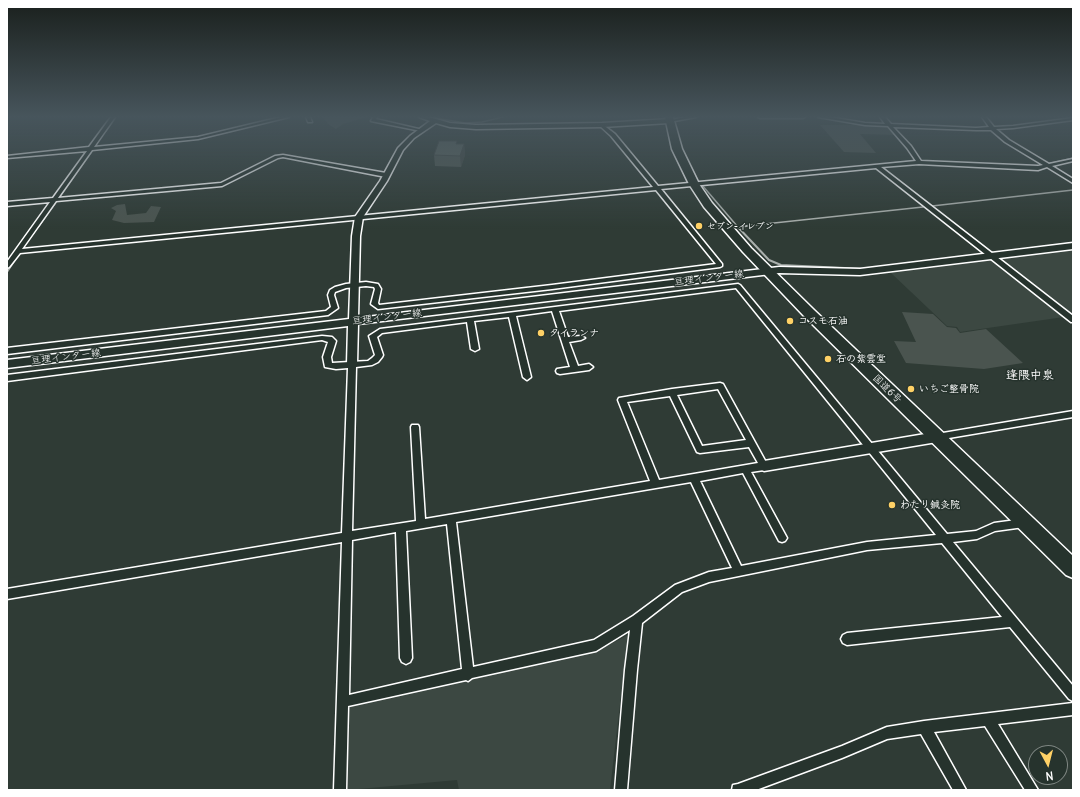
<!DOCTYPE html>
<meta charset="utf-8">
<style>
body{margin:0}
#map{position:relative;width:1080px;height:797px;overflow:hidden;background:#2f3b35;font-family:Delius,sans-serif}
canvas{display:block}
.frame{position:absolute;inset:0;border:8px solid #fff;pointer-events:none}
.north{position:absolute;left:1028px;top:745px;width:40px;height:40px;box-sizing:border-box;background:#26332d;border:1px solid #7d8581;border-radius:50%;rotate:173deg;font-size:11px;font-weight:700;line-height:16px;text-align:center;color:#fff}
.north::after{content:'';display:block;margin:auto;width:14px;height:18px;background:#ffd166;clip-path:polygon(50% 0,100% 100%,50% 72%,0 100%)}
</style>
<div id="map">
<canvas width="1080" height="797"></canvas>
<div class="frame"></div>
<div class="north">N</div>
</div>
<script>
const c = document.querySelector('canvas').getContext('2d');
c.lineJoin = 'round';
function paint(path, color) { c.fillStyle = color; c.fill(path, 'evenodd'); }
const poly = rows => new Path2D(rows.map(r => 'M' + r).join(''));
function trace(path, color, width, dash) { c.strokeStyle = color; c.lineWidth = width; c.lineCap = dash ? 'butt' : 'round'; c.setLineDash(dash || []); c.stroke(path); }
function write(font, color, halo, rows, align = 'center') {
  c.font = font + ' Delius,"Klee One",sans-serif'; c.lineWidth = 3; c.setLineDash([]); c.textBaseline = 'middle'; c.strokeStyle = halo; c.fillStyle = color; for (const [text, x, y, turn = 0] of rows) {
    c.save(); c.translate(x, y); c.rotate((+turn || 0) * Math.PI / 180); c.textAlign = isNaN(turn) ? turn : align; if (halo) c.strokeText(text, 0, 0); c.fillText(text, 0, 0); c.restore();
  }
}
paint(poly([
 [1073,250,1073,315,999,259],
 [993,260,1064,317,960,332,957,327,947,326,891,273],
 [628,635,610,790,459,790,457,780,348,790,348,707,597,651]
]), '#3c4842');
paint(poly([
 [323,117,367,117,343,124,336,129,328,124],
 [851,123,887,126,897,135,860,134,876,153,844,152,820,125,853,125],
 [125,204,127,215,146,213,151,206,161,207,154,222,124,223,112,220,116,211,111,208,117,205],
 [902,312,933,314,947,327,956,328,960,333,986,329,1023,363,984,369,906,363,894,341,916,342]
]), '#4a544f');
trace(poly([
 [431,117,465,123,482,122,503,117],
 [106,131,116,117],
 [94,147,101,137],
 [891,163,912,161],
 [1047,164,1073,158],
 [702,185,737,226],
 [59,198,93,150],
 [932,206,1073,190],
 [39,226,57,201],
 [746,226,923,207]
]), '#a9afac', 1.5);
trace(poly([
 [736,225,769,260,781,265,866,269],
 [738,227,755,225],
 [22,249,39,225],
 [1002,252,1073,243],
 [7,272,20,252]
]), '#a9afac', 2);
const street = poly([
 [111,117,115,117,94,147,198,137,281,117,289,117,198,139,92,150,58,198,221,183,275,156,283,155,386,173,389,175,386,177,283,157,278,158,222,186,56,201,22,249,653,187,611,136,600,126,600,124,602,124,615,134,658,186,916,161,907,148,888,126,865,125,818,117,830,117,865,123,885,124,880,117,885,117,891,124,976,128,989,127,982,117,986,117,994,127,1013,126,1073,118,1073,120,1013,128,996,129,1009,140,1049,164,1073,159,1073,161,1052,166,1073,179,1073,183,1047,167,1038,170,919,164,881,167,1073,316,1073,322,1071,322,876,168,661,189,722,264,722,266,720,267,552,289,378,309,371,304,375,289,374,287,366,286,346,288,335,292,334,295,338,308,328,315,7,354,7,348,326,311,331,307,328,295,330,290,335,287,346,284,366,282,378,284,381,289,378,303,379,305,552,285,716,264,656,190,20,253,9,267,7,268,7,262,50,202,7,206,7,202,53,198,87,151,7,158,7,156,89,147,111,117],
 [893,127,976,130,991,130,1005,142,1043,165,1038,166,921,161,911,146,893,127],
 [306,117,310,117,312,122,308,122,306,117],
 [373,117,377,117,376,119,423,130,421,131,371,121,373,117],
 [685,117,696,117,669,122,667,121,685,117],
 [758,117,805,117,803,118,760,118,758,117],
 [738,284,740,285,947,534,976,531,994,523,1024,519,1027,520,1029,523,1027,526,1024,527,995,531,977,539,953,542,1073,686,1073,701,1069,699,1010,627,847,645,843,643,841,639,843,635,847,633,1002,617,942,543,867,550,709,582,682,592,642,623,637,670,627,790,615,790,625,670,630,630,596,651,472,678,468,681,466,680,348,706,346,790,334,790,342,542,7,599,7,589,342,533,348,368,336,369,325,367,323,357,328,342,322,340,7,381,7,375,322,336,332,337,336,341,331,357,332,363,368,361,372,358,375,355,369,336,380,329,738,284],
 [736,288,936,535,867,542,741,566,700,481,743,473,779,541,782,542,785,541,787,538,751,472,764,470,767,469,768,466,723,384,720,383,672,389,619,398,618,400,650,481,425,519,419,427,418,425,412,425,411,427,416,521,352,531,356,367,372,365,378,362,382,357,383,355,377,337,382,333,467,322,471,349,475,351,479,349,474,321,509,317,523,377,527,380,531,377,516,316,552,311,570,367,557,369,556,371,557,373,560,374,589,370,593,367,589,364,578,366,569,342,581,340,585,338,581,336,568,337,559,311,736,288],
 [718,389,746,440,702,446,677,395,718,389],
 [670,396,697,452,700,453,749,447,758,463,659,480,627,402,670,396],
 [691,482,732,568,709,572,675,585,633,616,594,640,473,667,456,522,691,482],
 [447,524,462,669,349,695,352,540,396,532,400,658,402,662,406,664,410,662,412,658,406,531,447,524],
 [1073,411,1073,417,937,440,934,439,933,437,934,435,937,434,1073,411],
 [1073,703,1073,715,998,724,1038,790,1025,790,985,726,934,732,966,790,953,790,921,734,887,739,842,758,756,790,732,790,733,785,738,784,842,746,887,727,924,721,1073,703]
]);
const secondary = poly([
 [419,117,429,117,450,123,476,125,602,123,669,119,672,121,669,123,602,127,476,129,450,127,436,123,414,138,403,150,387,181,363,217,360,236,358,318,779,267,860,269,1073,243,1073,249,860,275,779,273,358,324,357,364,356,367,352,368,348,367,347,364,348,326,7,368,7,360,349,319,352,236,355,217,380,181,398,148,410,136,430,121,419,117],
 [937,432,941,434,943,437,941,440,937,442,764,471,760,469,758,466,760,463,764,461,937,432]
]);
const highway = poly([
 [665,117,673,117,682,149,699,184,712,203,751,248,814,310,1073,556,1073,578,1066,575,804,316,743,252,704,207,689,184,672,149,665,117]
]);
trace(street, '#fff', 3);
trace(secondary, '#fff', 3);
trace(highway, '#fff', 3);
paint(street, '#26332d');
paint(secondary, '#26332d');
paint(highway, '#26332d');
paint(poly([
 [457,144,464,144,465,155,461,167,435,166,434,155]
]), '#4e5853');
paint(poly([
 [464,144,465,155,461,167,460,156]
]), '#404744');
const building = poly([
 [439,141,457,141,456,144,464,144,460,156,434,155,439,141]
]);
paint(building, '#5b6661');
trace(building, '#404744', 1);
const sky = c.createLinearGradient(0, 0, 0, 229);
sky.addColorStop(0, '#1a201d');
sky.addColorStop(0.51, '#47555c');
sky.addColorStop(1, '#47555c00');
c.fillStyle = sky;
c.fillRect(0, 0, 1080, 229);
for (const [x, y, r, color] of [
 [699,226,4,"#ffd166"],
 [790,321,4,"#ffd166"],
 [541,333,4,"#ffd166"],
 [828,359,4,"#ffd166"],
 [911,389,4,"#ffd166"],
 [892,505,4,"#ffd166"]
]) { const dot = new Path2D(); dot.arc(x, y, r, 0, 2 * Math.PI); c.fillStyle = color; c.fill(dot); trace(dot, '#26332d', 1.5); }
write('bold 9px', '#fff', '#26332d', [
 ["セブン-イレブン",707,226]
], 'left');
write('10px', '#fff', '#26332d', [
 ["亘理インター線",709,278,-7],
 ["亘理インター線",387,317,-7],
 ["亘理インター線",66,357,-7],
 ["国道6号",887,389,44]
]);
write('bold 10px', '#fff', '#26332d', [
 ["コスモ石油",798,321],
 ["タイランナ",549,333],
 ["石の紫雲堂",836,359],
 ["いちご整骨院",919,389],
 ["わたり鍼灸院",900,505]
], 'left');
write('bold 12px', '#fff', '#26332d', [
 ["逢隈中泉",1030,376]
]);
</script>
